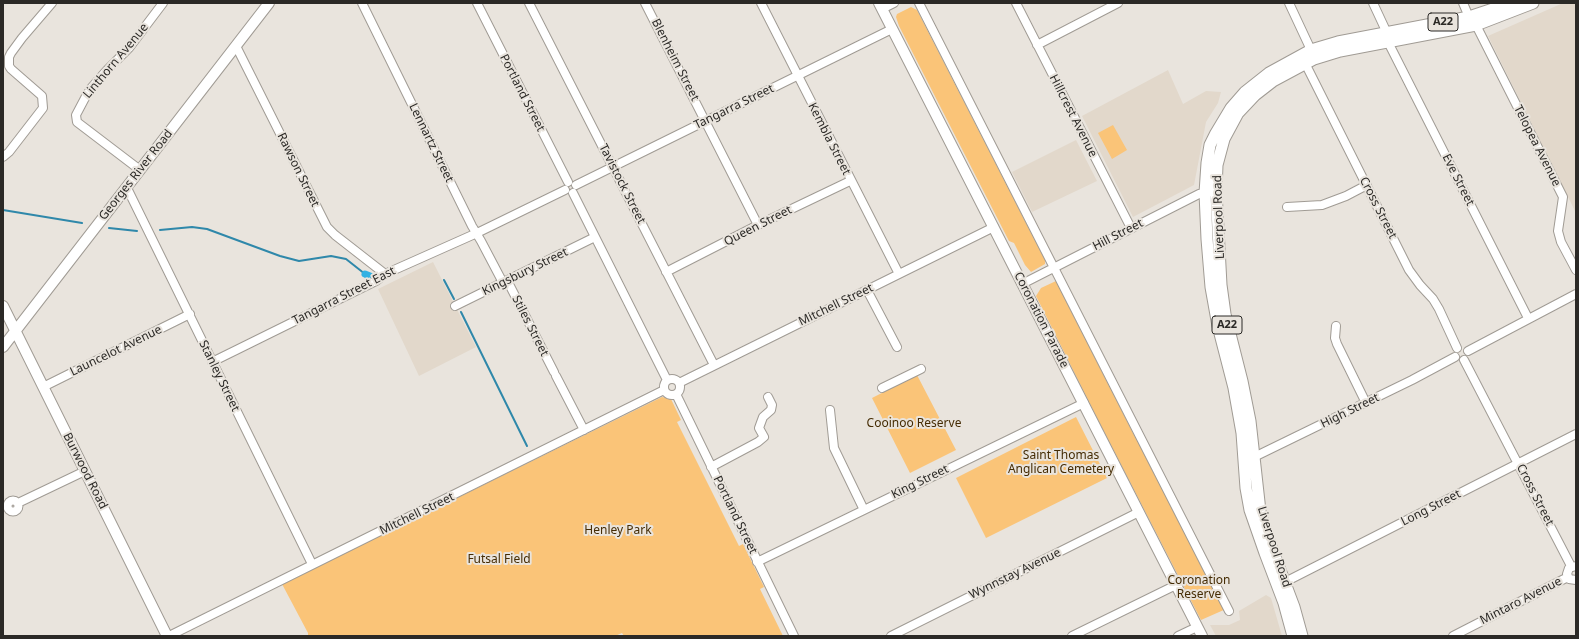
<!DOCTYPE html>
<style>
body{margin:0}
#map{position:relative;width:1579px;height:639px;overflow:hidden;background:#e9e4dd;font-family:"Noto Sans",sans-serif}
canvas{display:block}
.frame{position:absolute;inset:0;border:4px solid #2b2926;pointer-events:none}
</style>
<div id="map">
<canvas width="1579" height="639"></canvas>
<div class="frame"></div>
</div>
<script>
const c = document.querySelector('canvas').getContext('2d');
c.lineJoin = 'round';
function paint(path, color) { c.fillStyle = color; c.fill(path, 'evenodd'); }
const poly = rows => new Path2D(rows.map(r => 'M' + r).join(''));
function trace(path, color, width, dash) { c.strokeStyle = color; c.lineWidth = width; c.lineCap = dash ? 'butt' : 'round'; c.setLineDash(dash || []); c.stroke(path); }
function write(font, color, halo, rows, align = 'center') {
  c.font = font + ' "Noto Sans",sans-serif'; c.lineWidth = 4; c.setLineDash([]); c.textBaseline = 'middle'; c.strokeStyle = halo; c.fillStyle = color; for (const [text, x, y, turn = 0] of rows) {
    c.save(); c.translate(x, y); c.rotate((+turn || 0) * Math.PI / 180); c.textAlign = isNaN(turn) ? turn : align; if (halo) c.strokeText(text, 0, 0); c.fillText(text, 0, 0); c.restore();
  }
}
paint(poly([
 [1563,3,1576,3,1576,213,1488,36],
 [1168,70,1183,104,1206,91,1221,92,1218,103,1206,122,1194,185,1133,217,1082,116],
 [1076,140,1097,181,1032,212,1012,172],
 [433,262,476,347,419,376,378,289],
 [1266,595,1271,598,1282,636,1216,636,1210,625,1229,625,1240,620,1239,611]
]), '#e2d8cb');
paint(poly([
 [911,7,917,10,1045,260,1045,264,1031,272,1025,265,1014,243,1009,241,899,26,896,17,897,14],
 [1113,125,1127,150,1112,159,1098,133],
 [1056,281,1132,431,1226,609,1201,620,1098,420,1036,296,1041,288],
 [917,375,956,450,910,473,872,398],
 [662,397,671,399,681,420,677,422,739,546,743,544,764,587,760,589,783,636,624,636,622,633,615,636,308,636,308,633,282,584],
 [1076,417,1107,478,986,538,956,478]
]), '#fac478');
trace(poly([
 [3,210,82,223],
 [109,228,137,231],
 [160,230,192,227,207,229,280,256,299,261,331,256,346,259,365,274],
 [444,280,454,299],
 [461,312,527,446]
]), '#2f88aa', 2);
trace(poly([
 [365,274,370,276]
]), '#31b1e3', 7);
const minor = poly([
 [362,3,472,226,481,241,501,279,503,283,510,286,554,372],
 [477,3,568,182],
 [529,3,714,365],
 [645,3,758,225],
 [761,3,899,274],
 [919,3,1229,611],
 [1016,3,1131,228],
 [1289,3,1311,50],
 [1373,3,1387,33],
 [1463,3,1469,17],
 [882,9,894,3],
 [1476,25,1563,197,1558,231,1561,242,1576,270],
 [1388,42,1528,318],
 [1037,45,1118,3],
 [236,46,327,227,335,235,385,274],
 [1305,63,1409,270,1420,285,1433,299,1439,309,1457,348],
 [3,157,9,152,43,108,42,96,11,69,9,66,9,57,11,53,22,38,52,3],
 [140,170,77,122,76,115,85,98,92,87,107,70,129,48,163,3],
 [576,185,892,29],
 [127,188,312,564],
 [573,193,667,380],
 [1287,207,1322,205,1346,196,1367,185],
 [666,272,758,225,850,181],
 [1022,284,1199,194,1210,192],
 [867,290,897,347],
 [455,306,595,237],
 [1336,326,1335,338,1337,344,1366,403],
 [1468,351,1576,294],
 [1464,360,1571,566],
 [212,362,376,281,385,274,477,233,565,190],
 [556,376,584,430],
 '664 387a8 8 0 1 1 16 0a8 8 0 1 1-16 0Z',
 [679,383,994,227],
 [43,387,190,314],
 [882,388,921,369],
 [676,394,794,636],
 [830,410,834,448,864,510],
 [1250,459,1412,380,1455,357],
 [711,467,758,442,764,437,759,428,763,417,771,410,772,405,768,397],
 '7.5 506a5.5 5.5 0 1 1 11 0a5.5 5.5 0 1 1-11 0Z',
 [18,503,85,471],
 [757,562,1084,403],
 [1576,566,1569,568,1567,574,1569,579,1576,580],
 [1285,582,1576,434],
 [169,636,664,390],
 [891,636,1139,512],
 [1072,636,1176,585],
 [1178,636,1197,627],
 [1453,636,1568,577]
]);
const major = poly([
 [879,3,1202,636],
 [3,306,167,636],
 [3,347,269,3]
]);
const highway = poly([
 [1293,636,1284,603,1265,553,1250,510,1246,488,1242,433,1234,388,1218,326,1211,287,1207,239,1205,193,1207,163,1210,145,1216,133,1231,108,1245,92,1269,73,1311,50,1338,42,1469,17,1511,3],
 [1302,636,1294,607,1268,538,1260,511,1250,421,1242,381,1225,314,1221,285,1216,191,1217,165,1224,139,1238,113,1255,95,1273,81,1314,59,1340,51,1476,25,1533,3]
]);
trace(minor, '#a09b94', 10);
trace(major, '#a09b94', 12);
trace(highway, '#a09b94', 13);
trace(minor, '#fff', 8);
trace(major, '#fff', 10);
trace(highway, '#fff', 11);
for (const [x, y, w] of [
 [1443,22,30],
 [1227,325,30]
]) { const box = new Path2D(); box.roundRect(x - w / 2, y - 9, w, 18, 3); c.fillStyle = '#e9e4dd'; c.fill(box); trace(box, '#2b2926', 1); }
write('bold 11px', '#2b2926', null, [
 ["A22",1443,22],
 ["A22",1227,325]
]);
write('12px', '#2b2926', '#e9e4dd', [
 ["Blenheim Street",675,60,63],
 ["Linthorn Avenue",116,61,-50],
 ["Portland Street",522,93,63],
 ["Tangarra Street",734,107,-26],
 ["Hillcrest Avenue",1073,116,63],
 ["Kembla Street",829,139,63],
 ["Lennartz Street",431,143,64],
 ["Telopea Avenue",1537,146,63],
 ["Rawson Street",298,170,64],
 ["Georges River Road",136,175,-52],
 ["Eve Street",1458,180,63],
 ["Tavistock Street",622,184,63],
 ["Cross Street",1378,208,63],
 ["Liverpool Road",1219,217,-92],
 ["Queen Street",758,226,-27],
 ["Hill Street",1118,235,-27],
 ["Kingsbury Street",525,272,-26],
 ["Tangarra Street East",344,296,-27],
 ["Mitchell Street",836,305,-26],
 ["Coronation Parade",1041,320,63],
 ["Stiles Street",530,326,63],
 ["Launcelot Avenue",116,351,-26],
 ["Stanley Street",219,376,64],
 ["High Street",1350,411,-26],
 ["Burwood Road",85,471,63],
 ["King Street",920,482,-26],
 ["Cross Street",1535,495,63],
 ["Long Street",1431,508,-27],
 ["Mitchell Street",417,514,-26],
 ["Portland Street",735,515,64],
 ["Liverpool Road",1274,547,72],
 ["Wynnstay Avenue",1015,574,-26],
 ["Mintaro Avenue",1521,601,-27]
]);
write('12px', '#452c04', '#e9e4dd', [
 ["Cooinoo Reserve",914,424],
 ["Saint Thomas",1061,456],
 ["Anglican Cemetery",1061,470],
 ["Henley Park",618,531],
 ["Futsal Field",499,560],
 ["Coronation",1199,581],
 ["Reserve",1199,595]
]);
</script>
